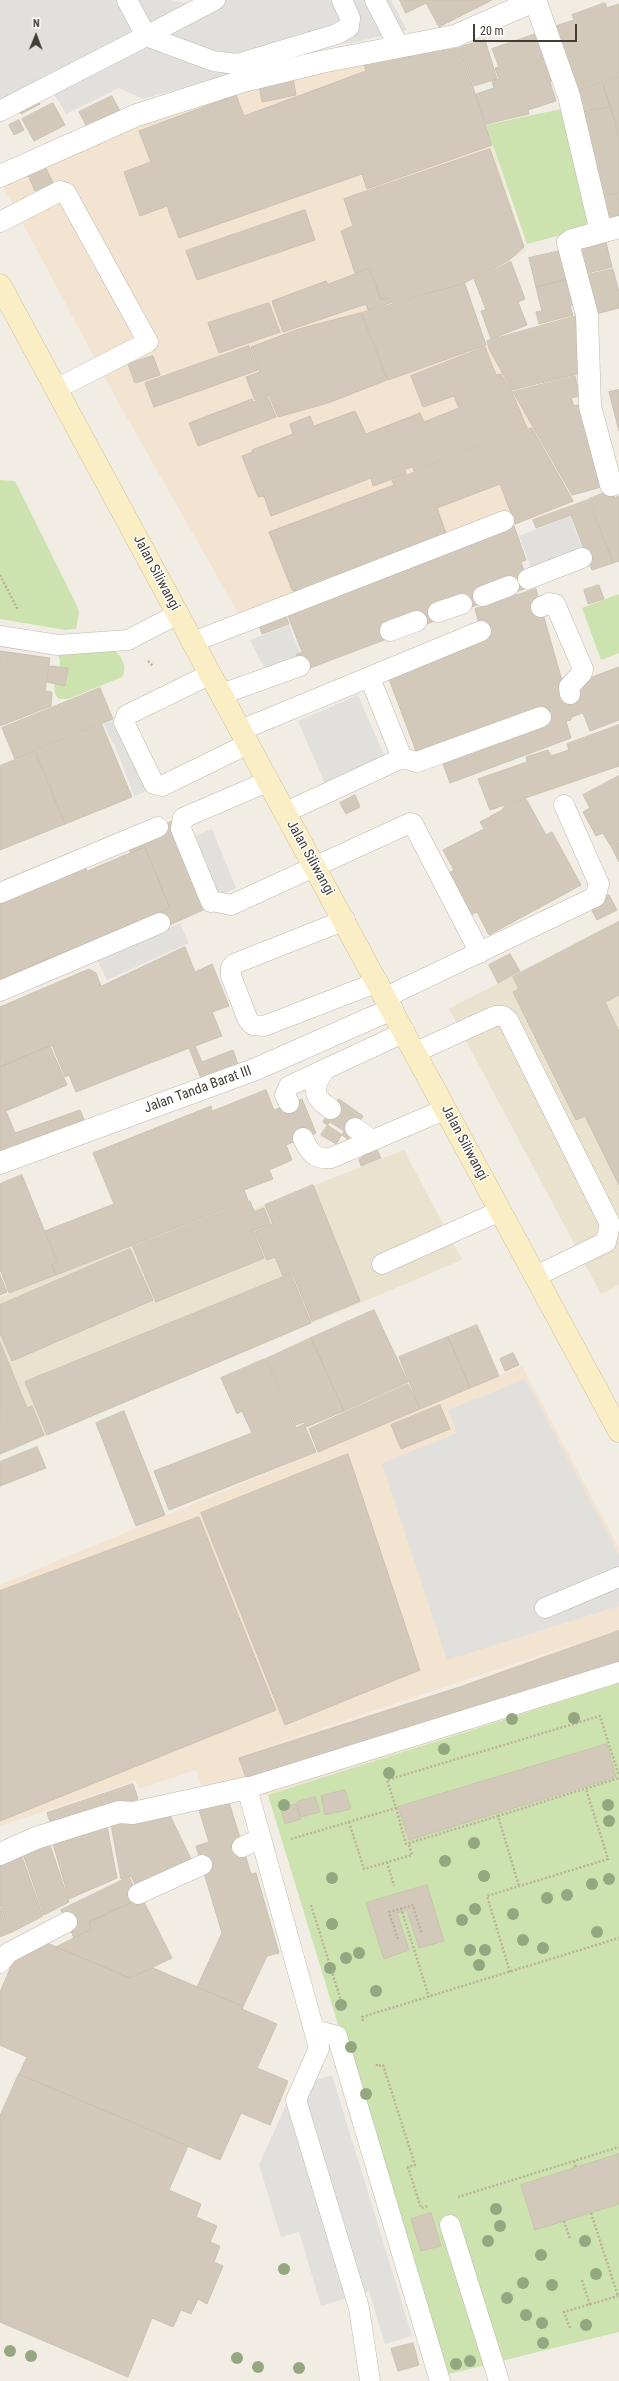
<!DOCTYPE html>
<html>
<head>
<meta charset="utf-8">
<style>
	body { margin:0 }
	#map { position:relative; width:619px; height:2381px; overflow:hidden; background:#f1ede5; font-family:"Roboto Condensed",sans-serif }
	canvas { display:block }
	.north { position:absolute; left:16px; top:16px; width:40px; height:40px; -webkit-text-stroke:3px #fff; paint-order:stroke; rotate:1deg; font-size:11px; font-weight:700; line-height:16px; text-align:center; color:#433e35 }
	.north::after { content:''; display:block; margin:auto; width:14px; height:18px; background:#433e35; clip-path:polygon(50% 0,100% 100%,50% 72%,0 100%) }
	.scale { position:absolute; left:473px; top:24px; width:104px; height:18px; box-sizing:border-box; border:2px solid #433e35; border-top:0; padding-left:5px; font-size:12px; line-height:14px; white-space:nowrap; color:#433e35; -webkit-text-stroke:3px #fff; paint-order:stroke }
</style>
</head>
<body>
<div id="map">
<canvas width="619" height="2381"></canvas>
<div class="north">N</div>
<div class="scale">20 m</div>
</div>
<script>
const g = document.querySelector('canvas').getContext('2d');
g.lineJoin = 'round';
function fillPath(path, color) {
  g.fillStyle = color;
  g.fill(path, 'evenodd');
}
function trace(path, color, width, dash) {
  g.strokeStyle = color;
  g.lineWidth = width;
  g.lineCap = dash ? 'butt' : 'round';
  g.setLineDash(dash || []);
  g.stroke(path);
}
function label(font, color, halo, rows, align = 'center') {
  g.font = font + ' "Roboto Condensed",sans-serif';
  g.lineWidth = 3;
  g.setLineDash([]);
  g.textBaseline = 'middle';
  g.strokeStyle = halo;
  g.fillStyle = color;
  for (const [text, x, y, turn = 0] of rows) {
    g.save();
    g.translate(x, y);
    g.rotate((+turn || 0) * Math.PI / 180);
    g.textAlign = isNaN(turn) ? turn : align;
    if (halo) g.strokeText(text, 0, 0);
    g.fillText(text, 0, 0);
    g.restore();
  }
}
fillPath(new Path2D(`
	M461 48 526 251 465 283 487 347 575 502 246 627 113 393 2 184 141 121 253 85 348 66Z
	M522 1366 619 1548V1683L268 1795 202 1786 196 1770 139 1789 136 1781 0 1826V1585ZM570 1646 460 1686 242 1755 570 1645Z`), '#f2e4d1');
fillPath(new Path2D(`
	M619 920V1285L601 1294 449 1009Z
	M404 1150 462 1260 0 1455V1297L250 1200 254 1209Z`), '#e9e2cf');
fillPath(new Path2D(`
	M561 109 591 227 527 244 486 125Z
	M0 480 15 481 78 608 79 613 76 629 65 630 0 619Z
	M619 594V653L601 660 582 608Z
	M110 647C120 653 129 666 122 677L68 699H59C48 689 60 674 60 662 60 659 58 655 57 652Z
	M619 1683V2332L445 2375 268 1795Z`), '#cce3b0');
fillPath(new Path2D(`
	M0 0H171L186 3 200 0H391L407 30 351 43 337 44 143 99 119 88 66 114 44 77 0 100Z
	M570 516 589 566 538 585 519 536Z
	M289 625 301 656 265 669 250 640Z
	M358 695 386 760 326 786 298 721Z
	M118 719 147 791 134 796 114 743 113 744 104 724Z
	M212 829 236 888 217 896 193 837Z
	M180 923 189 943 107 980 97 960Z
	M525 1379 619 1555V1606L447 1660 382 1463 457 1433 448 1410Z
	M332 2075 412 2336 385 2344 369 2291 321 2306 299 2232 281 2237 259 2165 294 2087Z`), '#e2e0dd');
const building = new Path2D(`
	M400 0H492L439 27 426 3 406 13Z
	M605 3 607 8 619 4V77L572 93 549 28 574 20 572 15Z
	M542 32 558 79 550 82 556 101 528 110 529 114 486 124 476 94 494 88 492 81 499 79 495 68 499 67 492 49Z
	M485 40 497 79 474 86 461 47Z
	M460 48 492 145 367 189 362 174 179 238 167 206 140 216 124 172 151 162 139 131 236 95 244 116 366 71 364 65Z
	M293 78 296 95 262 102 259 85Z
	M619 78V136L603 84Z
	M603 84 610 107 576 113 572 94Z
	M35 94 40 104 21 114 15 104Z
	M112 96 120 111 87 127 79 112Z
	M53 103 65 125 34 141 22 119Z
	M611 107 619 139V193L597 198 576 114Z
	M19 120 24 130 14 135 9 125Z
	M490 149 524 247 508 261 462 284 391 303 389 297 381 299 370 268 355 273 341 231 353 226 344 199Z
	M45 166 53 183 35 191 27 173Z
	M619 194V223L605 226 597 199Z
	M305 210 315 240 197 280 186 251Z
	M604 234 612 267 580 275 572 242Z
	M569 249 576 277 536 287 529 258Z
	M511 262 525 299 518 302 527 325 491 339 481 311 486 310 474 279Z
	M369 269 381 300 388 298 390 303 368 310 366 304 283 332 272 301 326 281 328 284Z
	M613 269 619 293V308L588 316 579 277Z
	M576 277 582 303 570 306 573 315 539 324 536 312 542 311 536 287Z
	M465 284 486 345 388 380 362 313Z
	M269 303 280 332 219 353 208 323Z
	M361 313 387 380 328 403 278 417 269 395 255 400 246 377 260 372 251 347 299 329Z
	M580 315 589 371 512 390 489 349 487 341Z
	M249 346 258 370 154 407 145 383Z
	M485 347 496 375 501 374 511 390 527 428 414 471 413 467 405 469 406 474 373 486 371 478 271 516 264 496 258 497 242 456 253 452 252 450 293 434 290 424 310 416 314 426 355 411 366 434 420 413 424 422 459 408 454 396 423 407 411 376Z
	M153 356 160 375 135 383 128 364Z
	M575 376 580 396 571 398 574 406 584 404 605 486 572 495 513 392Z
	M619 390V431L609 392Z
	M268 397 276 417 198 446 189 423 252 399 253 402Z
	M532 428 573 501 515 524 500 484 437 508 446 533 306 593 292 590 269 532 394 485 392 481Z
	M612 490 615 498 619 496V561L613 563 589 499Z
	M588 500 613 563 592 570 571 515 536 528 533 520Z
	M514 526 526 560 521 562 530 587 485 602 302 671 296 655 302 652 287 613Z
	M599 585 604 599 588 604 584 590Z
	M536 589 566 695 573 684 619 667V720L590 731 583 713 571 717V720L566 721 571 738 450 783 436 744 416 751 389 679 411 671 409 665 483 638 475 609Z
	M285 614 289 624 262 634 259 625Z
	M0 651 50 658 45 691 52 692 51 706 0 726Z
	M50 666 68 668 65 686 47 682Z
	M100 688 113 719 15 759 2 728Z
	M102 725 132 797 65 824 36 752Z
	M619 725V766L490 810 478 779 527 762 526 757 548 750 551 756 569 750 567 744Z
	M35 752 65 824 0 850V766Z
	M619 776V840L610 845 603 833 596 836 583 812 590 808 583 795Z
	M355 795 360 807 346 814 340 803Z
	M526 799 546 835 552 832 581 885 489 935 477 912 469 916 447 874 454 870 443 850 484 829 480 822 502 810 505 806Z
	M176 820 212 906 163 928 157 913 170 908 145 847 131 853 126 841Z
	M619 842V862L611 846Z
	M145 847 170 908 0 979V903L41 886 83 862 87 871Z
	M609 895 617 910 597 920 589 905Z
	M619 922V995L605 1002 619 1032V1185L585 1116 576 1120 513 992 519 989 513 977Z
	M185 947 195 972 212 964 229 1006 212 1012 222 1036 195 1046 202 1062 233 1050 239 1067 202 1081 189 1048 76 1092 69 1075 65 1077 52 1045 0 1067V1007L89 969 96 973 101 986Z
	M510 954 520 971 498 983 489 965Z
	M50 1046 67 1085 6 1111 15 1133 80 1110 87 1127 0 1158V1067Z
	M266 1090 274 1110 302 1099 316 1133 286 1145 292 1160 269 1170 273 1179 244 1190 248 1200 56 1275 52 1265 58 1262 45 1231 114 1204 93 1153 211 1106 212 1111Z
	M339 1099 363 1116 348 1139 323 1122Z
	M330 1122 344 1131 336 1144 321 1135Z
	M376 1148 381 1158 361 1166 359 1159 363 1157 362 1154Z
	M22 1175 57 1262 52 1265 56 1275 9 1293 0 1269V1184Z
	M313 1185 360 1301 312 1321 292 1272 283 1276 275 1257 267 1260 255 1232 273 1224 265 1205Z
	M250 1201 254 1212 264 1208 270 1224 253 1231 264 1258 156 1302 133 1247Z
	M130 1249 153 1300 12 1361 0 1333V1305Z
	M291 1274 311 1323 47 1435 25 1382Z
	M0 1275 7 1292 0 1295Z
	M374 1310 408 1382 344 1411 311 1338Z
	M477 1325 499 1376 470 1388 448 1337Z
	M448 1337 470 1388 420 1409 399 1357Z
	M311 1338 344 1411 306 1427 304 1422 296 1425 266 1359Z
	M0 1342 27 1408 32 1406 44 1435 0 1454Z
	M513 1353 519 1365 505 1371 500 1359Z
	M265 1359 296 1428 304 1424 316 1452 169 1510 154 1471 252 1433 242 1411 237 1414 221 1378Z
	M408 1384 420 1409 318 1452 309 1429Z
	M440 1405 450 1429 401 1449 391 1425Z
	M124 1411 165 1515 136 1526 96 1423Z
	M37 1447 46 1468 0 1486V1462Z
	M348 1454 420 1670 285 1725 201 1513Z
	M199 1517 276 1710 0 1821V1591Z
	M619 1631V1662L247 1781 239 1758 460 1687Z
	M607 1744 616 1777 409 1840 398 1807Z
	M133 1784 138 1799 52 1828 47 1813Z
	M345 1790 351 1809 325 1815 321 1796Z
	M315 1797 320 1812 301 1817 297 1802Z
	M229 1802 251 1874 256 1873 279 1953 267 1956 242 2009V2006L197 1987 222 1933 196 1846 209 1842 199 1810Z
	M296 1804 301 1819 285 1824 281 1808Z
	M167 1809 191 1859 153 1876 154 1881 137 1888 131 1876 121 1879 111 1825Z
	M106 1821 117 1878 69 1899 51 1837Z
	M49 1842 69 1902 44 1915 22 1851Z
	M21 1854 43 1916 10 1933 0 1904V1861Z
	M129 1877 140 1899 89 1922 91 1929 74 1938 61 1910Z
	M427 1885 444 1941 419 1948 407 1910 397 1913 409 1950 384 1959 366 1903Z
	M142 1898 172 1958 130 1978 56 1947 91 1929 89 1922Z
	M0 1908 9 1933 0 1937Z
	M40 1940 130 1978 153 1968 242 2006V2009L277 2024 257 2068 288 2081 270 2125 241 2113 220 2160 19 2074 27 2057 0 2045V1992L17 1953Z
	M19 2074 188 2146 169 2190 201 2204 196 2217 217 2226 210 2242 220 2246 214 2262 223 2266 207 2304 198 2299 191 2314 181 2310 173 2327 152 2318 128 2377 0 2322V2116Z
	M619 2154V2204L535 2230 521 2185Z
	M431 2213 441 2246 421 2251 411 2219Z
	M413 2343 419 2365 398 2371 391 2349Z`);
fillPath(building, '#d2c9bb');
trace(building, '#ccc1af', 1);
const service = new Path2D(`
	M215 0 146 36 213 61 237 64 337 34 349 27 350 18 342 0
	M375 0 399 47
	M0 111 146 36 127 0
	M0 222 60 191 66 193 148 342 56 389
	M528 579 582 558
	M483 596 509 586
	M541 607 549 603 555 604 583 669 582 673 569 687 570 694
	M438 612 462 604
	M390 631 417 621
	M0 636 58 645 128 640 178 614
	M193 642 504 521
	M211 674 127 715 124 722 154 784 162 786 248 744
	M222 694 300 666
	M241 730 481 631
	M402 758 417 762 541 717
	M286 812 402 758 370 678
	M0 893 158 827
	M212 901 231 905 410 823 413 824 480 953
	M211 902 181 829 183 818 269 781
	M345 920 234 964 231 968V976L248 1020 253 1025 264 1026 378 982
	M0 991 160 923
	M386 997 595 897 599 884 564 805
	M416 1052 495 1016H503L508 1020 610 1224 606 1242 536 1276
	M326 1069C312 1087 311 1096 331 1109
	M289 1103 285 1095 289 1086 405 1032
	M355 1128 372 1140
	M303 1138C309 1152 315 1160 331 1158L446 1109
	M382 1264 500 1211
	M545 1608 619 1577
	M242 1847 261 1838
	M138 1894 202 1865
	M0 1963 8 1953 67 1922
	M314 2030 337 2036 440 2381
	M450 2225 499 2381
	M370 2381 359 2308 296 2100 319 2048 247 1788 619 1672`);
const minor = new Path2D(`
	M535 0 569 96 601 232
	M0 176 137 115 243 81 321 62 455 36 536 0
	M619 227 572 240 568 243 587 315 590 406 611 485 619 483
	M0 1163 256 1069 392 1009
	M0 1854 36 1838 119 1812 133 1813 247 1788`);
const secondary = new Path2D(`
	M0 285 619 1431`);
trace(service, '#bfb8ab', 21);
trace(minor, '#bfb8ab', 23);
trace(secondary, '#cec097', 23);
trace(new Path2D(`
	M0 575 18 610
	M148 661 153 666
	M396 1808 406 1844 498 1816 519 1886
	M498 1816 619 1778
	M349 1822 364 1869 412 1855 409 1844
	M291 1839 396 1808 387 1780 600 1716 619 1776
	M387 1862 394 1886
	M311 1905 343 2007
	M401 1908 429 1997
	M398 1939 389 1912 413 1905 421 1932
	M510 1972 487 1896 608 1859 586 1789
	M363 2021 362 2017 619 1938
	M377 2064V2066L383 2065 415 2165 408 2167 421 2208 428 2206
	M574 2161 576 2168
	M458 2197 619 2147
	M591 2213 618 2296
	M564 2221 570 2239
	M582 2280 590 2305
	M570 2328 564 2312 618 2296`), '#bdb19a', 2.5, [2, 2]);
trace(service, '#fff', 20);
trace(minor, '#fff', 22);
trace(secondary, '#fbeec5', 22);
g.fillStyle = '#93a880';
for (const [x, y] of [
	[574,1718],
	[512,1719],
	[444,1749],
	[389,1773],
	[284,1805],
	[608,1805],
	[609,1821],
	[474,1843],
	[445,1861],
	[484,1876],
	[332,1878],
	[609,1879],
	[592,1884],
	[567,1895],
	[547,1898],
	[475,1909],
	[513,1914],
	[462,1920],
	[332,1924],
	[597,1932],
	[523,1940],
	[543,1948],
	[470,1950],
	[485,1950],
	[359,1953],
	[346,1958],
	[479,1965],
	[330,1968],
	[376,1991],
	[341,2005],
	[351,2047],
	[366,2094],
	[496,2209],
	[500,2226],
	[488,2241],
	[585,2241],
	[541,2255],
	[284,2269],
	[596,2274],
	[523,2283],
	[552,2285],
	[507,2298],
	[526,2315],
	[542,2323],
	[586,2325],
	[543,2343],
	[10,2351],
	[31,2356],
	[237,2358],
	[470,2361],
	[456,2364],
	[258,2367],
	[299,2368]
]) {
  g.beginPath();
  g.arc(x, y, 6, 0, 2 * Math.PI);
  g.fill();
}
label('14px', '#433e35', '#fff', [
	["Jalan Siliwangi",156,573,62],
	["Jalan Siliwangi",310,858,61],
	["Jalan Tanda Barat III",198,1090,-20],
	["Jalan Siliwangi",464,1143,62]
]);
</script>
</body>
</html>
